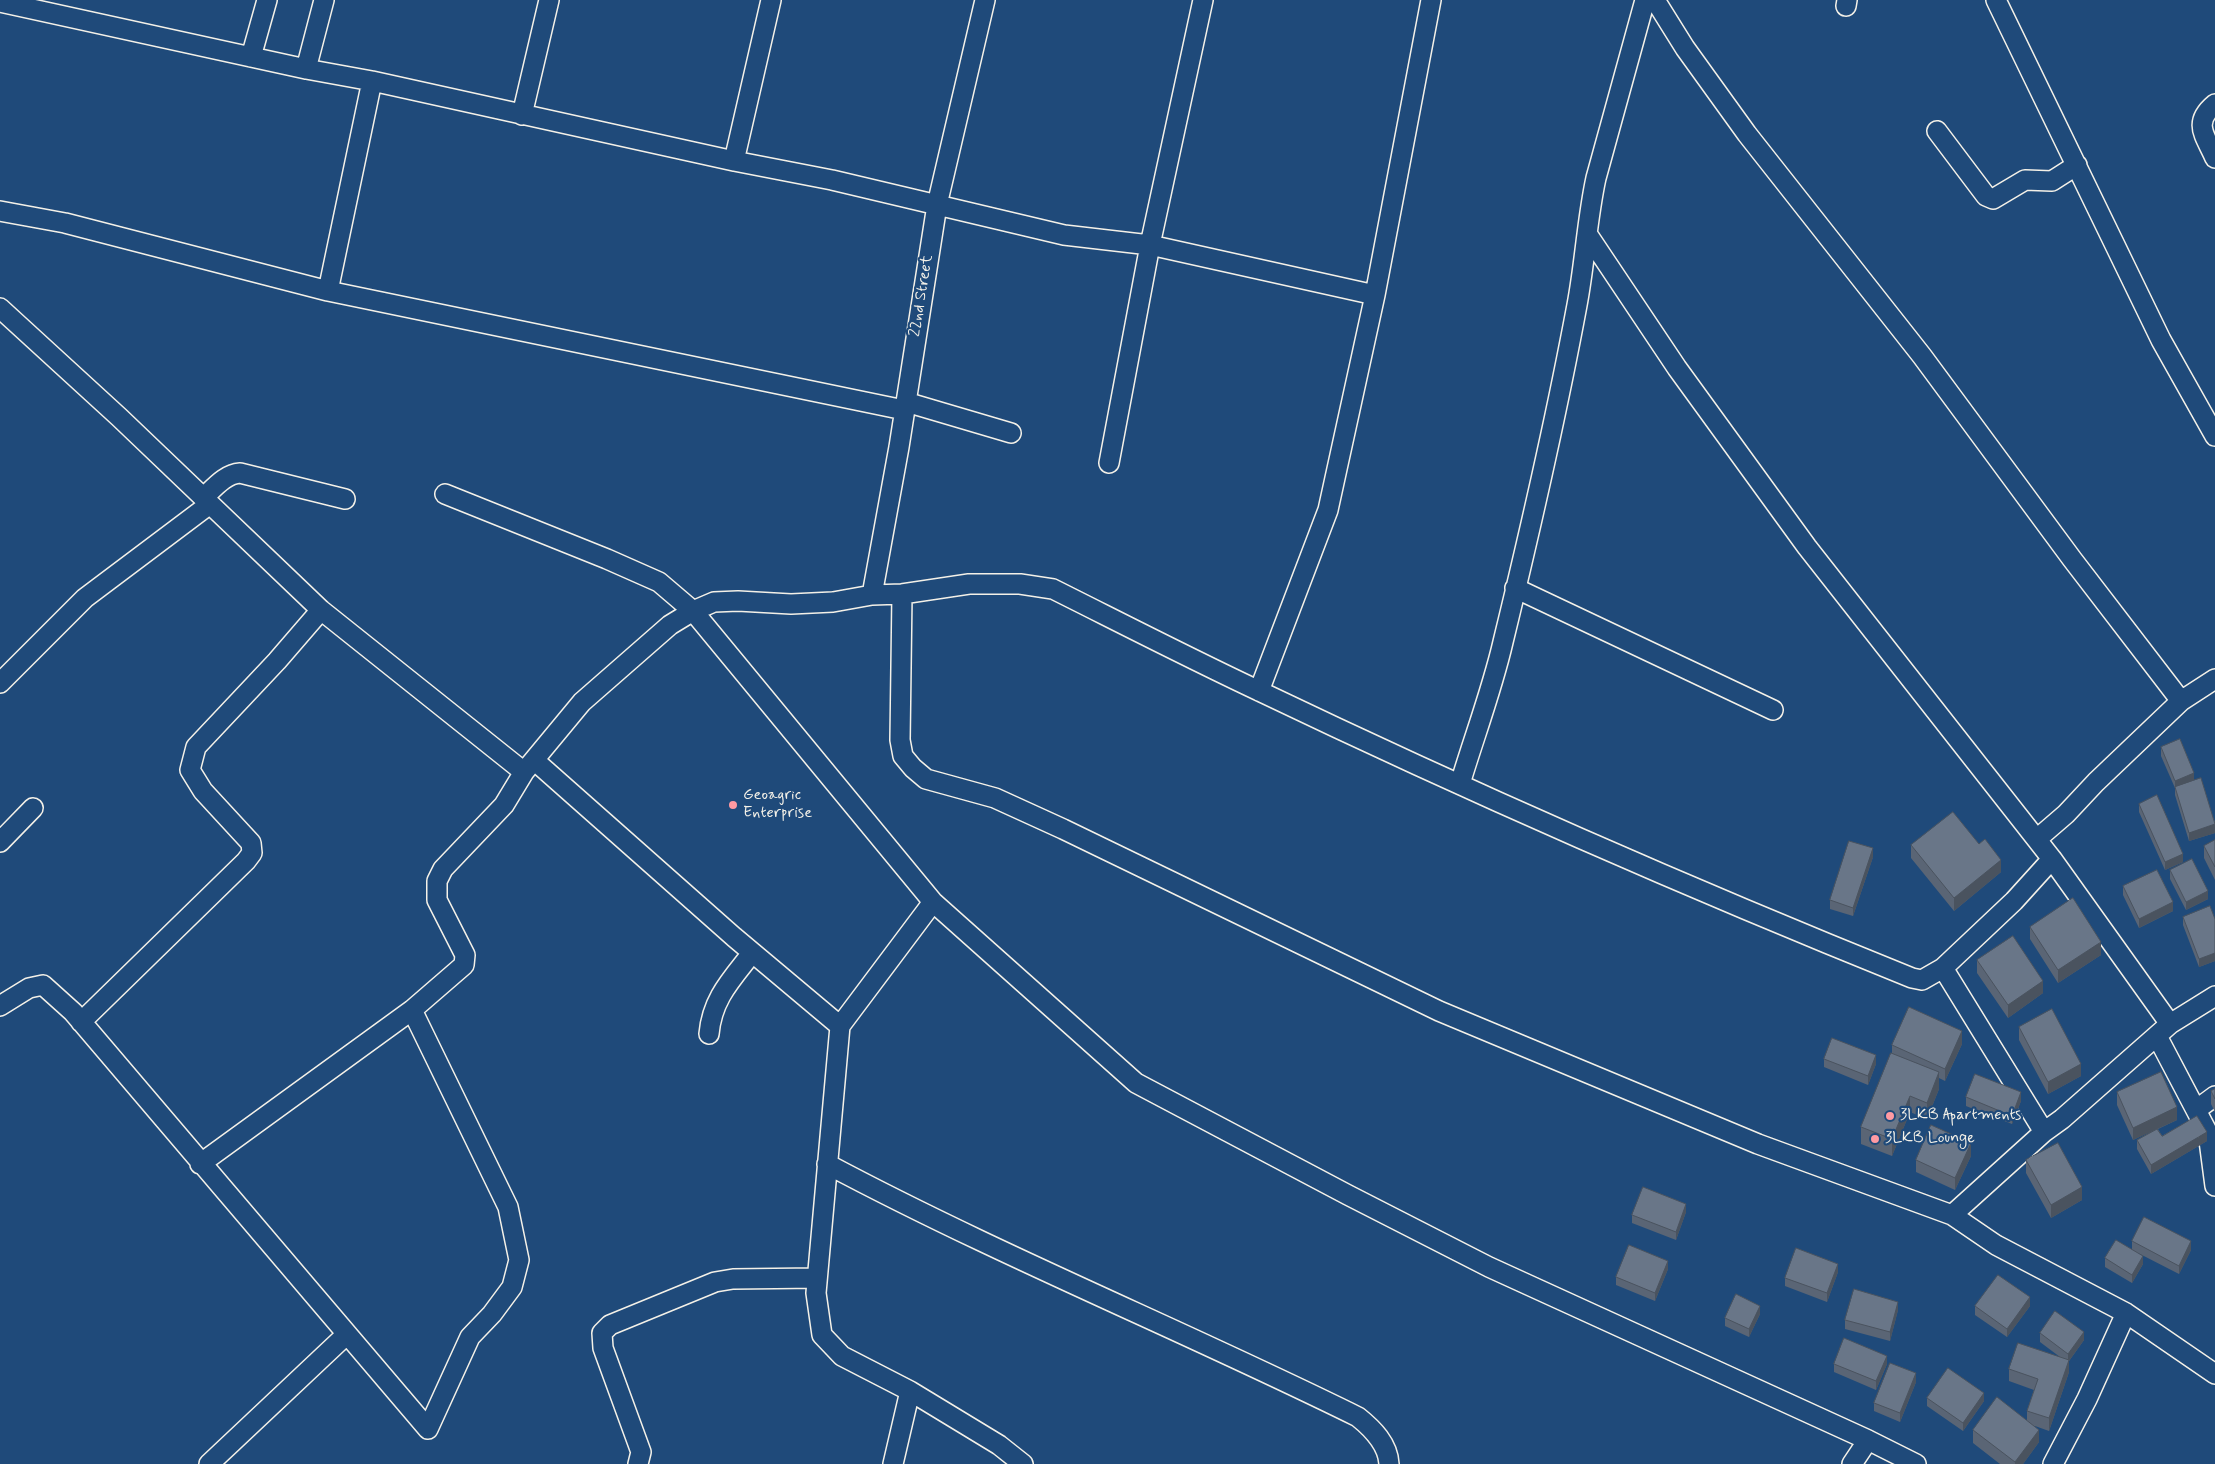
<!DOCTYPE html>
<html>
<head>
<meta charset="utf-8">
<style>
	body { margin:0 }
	canvas { display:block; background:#1f4a7a }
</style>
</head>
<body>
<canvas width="2215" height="1464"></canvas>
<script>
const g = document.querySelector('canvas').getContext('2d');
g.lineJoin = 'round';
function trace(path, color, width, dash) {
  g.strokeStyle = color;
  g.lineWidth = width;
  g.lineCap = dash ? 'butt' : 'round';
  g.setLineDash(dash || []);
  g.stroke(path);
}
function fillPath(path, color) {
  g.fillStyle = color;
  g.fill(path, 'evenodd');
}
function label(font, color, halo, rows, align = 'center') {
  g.font = font + ' Mynerve,sans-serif';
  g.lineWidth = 4.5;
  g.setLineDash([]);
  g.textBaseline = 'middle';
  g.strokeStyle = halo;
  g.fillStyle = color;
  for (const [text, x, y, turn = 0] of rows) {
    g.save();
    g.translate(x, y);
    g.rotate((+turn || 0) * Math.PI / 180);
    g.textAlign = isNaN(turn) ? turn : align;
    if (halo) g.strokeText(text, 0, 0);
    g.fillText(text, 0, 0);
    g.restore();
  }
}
const minor = new Path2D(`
	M1655 0 1685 48 1747 134 1922 356 2072 559 2181 701 2096 782 2066 814 2037 839
	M1996 0 2161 340 2215 436
	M0 2 306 69 372 81 734 161 832 180 1064 235 1150 245 1375 295
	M1846 6 1847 0
	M251 57 267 0
	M306 69 324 0
	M2215 104C2192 123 2205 135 2215 158
	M522 115 549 0
	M1937 131 1986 196 1993 199 2025 180 2052 181 2077 165
	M734 161 771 0
	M0 211 65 223 328 291 904 410
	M1588 235 1677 368 1807 547 2052 859 2170 1024
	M328 291 372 81
	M0 308 119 417 321 610 524 772
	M906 402 1011 433
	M1109 463 1150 245 1203 0
	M445 494 607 559 659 582 693 611 933 902 1136 1083 1348 1195 1489 1267 1868 1440 1916 1464
	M203 498C214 488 225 474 240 473L345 499
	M1515 588 1773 710
	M902 594 900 740 903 756 913 768 926 779 995 798 1063 829 1439 1011 1758 1144 1952 1215 1996 1245 2126 1313 2215 1374
	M872 595 899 447 937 205 985 0
	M0 683 85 598 210 504
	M1259 691 1328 510 1375 295 1431 0
	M2181 701 2215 679
	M534 760 734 937 840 1026
	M1460 784C1474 737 1492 690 1503 642 1530 531 1556 418 1577 305 1585 263 1587 219 1596 178L1645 0
	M0 842 33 808
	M933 902 840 1026 816 1293 822 1335 842 1356 910 1391 999 1445 1023 1464
	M1943 968 2044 1132
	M0 1006 29 988 43 985 73 1012 428 1429 470 1337 492 1314 512 1287 519 1260 508 1207 412 1010
	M81 1022 246 861 252 853 251 843 203 791 190 770 196 747 277 661 321 610
	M709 1034C712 999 731 980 752 953
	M2157 1036 2208 1133 2215 1186
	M2196 1110 2215 1096
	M200 1164 412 1010 464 965 465 955 437 900V881L443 869 504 805 524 772 582 702 670 625 693 611 714 602 738 601 791 604 833 602 872 595 902 594 969 584H1020L1053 589C1121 623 1189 658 1257 690 1472 793 1691 889 1912 978L1922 980 1943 968 2014 901 2052 859
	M827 1164C1000 1256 1182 1330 1358 1417 1373 1429 1388 1444 1389 1464
	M1952 1215 2044 1132 2062 1119 2170 1024 2215 996
	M209 1464 346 1335
	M638 1464 641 1452 603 1348 602 1333 610 1325 715 1282 733 1279 817 1278
	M893 1464 910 1391
	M1852 1464 1868 1440
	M2053 1464 2087 1399 2126 1313`);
trace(minor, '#f4f1e8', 22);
trace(minor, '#1f4a7a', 19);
fillPath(new Path2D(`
	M2161 747 2194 780 2215 822V833L2189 841 2175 795V788L2161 756Z
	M2139 804 2183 862 2165 870 2139 812Z
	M2215 840V880L2204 858V846Z
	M1911 845 2001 872 1954 911 1911 858Z
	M1873 857 1853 916 1830 909V900Z
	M2170 870 2208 899 2186 910 2170 879Z
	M2123 886 2173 911 2139 928 2123 895Z
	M2183 917 2215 919V961L2199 967 2183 925Z
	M2030 927 2101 955 2058 983 2030 939Z
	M1977 960 2043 993 2008 1018 1977 973Z
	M2019 1027 2081 1076 2048 1094 2019 1040Z
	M1962 1044 1945 1081 1939 1078V1089L1927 1119 1910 1112 1892 1156 1861 1144V1127L1892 1053V1045Z
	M1824 1059 1876 1064 1868 1085 1824 1067Z
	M2215 1089V1112L2211 1104V1091Z
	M2117 1092 2177 1120 2158 1129 2162 1136 2207 1141 2151 1174 2137 1149V1140L2152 1131 2133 1140 2117 1105Z
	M1966 1097 2021 1101 2012 1124 1966 1106Z
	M1971 1156 1955 1190 1916 1172V1160Z
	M2026 1160 2082 1200 2051 1218 2026 1173Z
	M1686 1212 1676 1240 1632 1223V1215Z
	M2132 1241 2191 1250 2179 1274 2138 1253 2143 1264 2132 1283 2105 1267V1258L2132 1249Z
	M1668 1269 1655 1301 1616 1285V1277Z
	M1838 1272 1827 1302 1785 1286V1278Z
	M1975 1306H2030L2007 1337 1975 1315Z
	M1898 1310 1890 1341 1845 1329V1320Z
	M1760 1314 1749 1337 1725 1326V1318Z
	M2040 1333 2084 1340 2069 1361V1372L2049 1431 2035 1426 2039 1442 2023 1464H2000L1973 1443V1430L2027 1420V1411L2034 1390 2009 1381V1369L2060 1357 2040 1342Z
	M1834 1364H1887L1876 1390 1834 1372Z
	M1916 1382 1900 1422 1874 1411V1403Z
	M1927 1398 1984 1401 1963 1431 1927 1406Z`), '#5a6575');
fillPath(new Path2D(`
	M2194 773V781L2175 789V781Z
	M2215 824V833L2189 841V833Z
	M1873 848V857L1853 916V908Z
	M2183 854V862L2165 870V862Z
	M2001 860V872L1954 911V898Z
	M2208 891V899L2186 910V902Z
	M2173 902V911L2139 928V919Z
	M2101 942V955L2058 983V970Z
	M2215 953V961L2199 967V959Z
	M2043 981V993L2008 1018V1005Z
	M1962 1031V1044L1945 1081V1069Z
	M1876 1055V1064L1868 1085V1076Z
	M2081 1064V1076L2048 1094V1082Z
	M1939 1072V1089L1927 1119V1103Z
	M2021 1092V1101L2012 1124V1116Z
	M1910 1096V1112L1892 1156V1139Z
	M2177 1107V1120L2133 1140V1128Z
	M2207 1132V1141L2151 1174V1165Z
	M1971 1143V1156L1955 1190V1178Z
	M2082 1187V1200L2051 1218V1205Z
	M1686 1204V1212L1676 1240V1232Z
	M2191 1241V1250L2179 1274V1266Z
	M2143 1256V1264L2132 1283V1275Z
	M1668 1261V1269L1655 1301V1293Z
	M1838 1264V1272L1827 1302V1293Z
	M2030 1297V1306L2007 1337V1329Z
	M1898 1302V1310L1890 1341V1332Z
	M1760 1306V1314L1749 1337V1329Z
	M2084 1332V1340L2069 1361V1372L2049 1431V1418L2068 1362V1354Z
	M1887 1356V1364L1876 1390V1381Z
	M1916 1373V1382L1900 1422V1413Z
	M1984 1393V1401L1963 1431V1423Z
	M2039 1430V1442L2023 1464H2015V1462Z`), '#4a535f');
const building = new Path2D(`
	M2180 739 2194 773 2175 781 2161 747Z
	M2201 778 2215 824 2189 833 2175 787Z
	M2157 795 2183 854 2165 862 2139 804Z
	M1953 812 1979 844 1985 839 2001 860 1954 898 1911 845Z
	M2215 840V867L2204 846Z
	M1849 841 1873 848 1853 908 1830 900Z
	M2192 859 2208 891 2186 902 2170 870Z
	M2157 870 2173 902 2139 919 2123 886Z
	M2073 898 2101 942 2058 970 2030 927Z
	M2210 906 2215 919V953L2199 959 2183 917Z
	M2013 936 2043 981 2008 1005 1977 960Z
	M1909 1007 1962 1031 1945 1069 1892 1045Z
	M2052 1009 2081 1064 2048 1082 2019 1027Z
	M1832 1038 1876 1055 1868 1076 1824 1059Z
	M1891 1053 1939 1072 1927 1103 1910 1096 1892 1139 1861 1127Z
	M2161 1072 2177 1107 2133 1128 2117 1092Z
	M1975 1074 2021 1092 2012 1116 1966 1097Z
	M2215 1089V1099L2211 1091Z
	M2197 1116 2207 1132 2151 1165 2137 1140 2157 1129 2162 1136Z
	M1931 1125 1971 1143 1955 1178 1916 1160Z
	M2058 1143 2082 1187 2051 1205 2026 1160Z
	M1643 1187 1686 1204 1676 1232 1632 1215Z
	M2144 1217 2191 1241 2179 1266 2132 1241Z
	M2116 1240 2143 1256 2132 1275 2105 1258Z
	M1629 1245 1668 1261 1655 1293 1616 1277Z
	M1796 1248 1838 1264 1827 1293 1785 1278Z
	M1998 1275 2030 1297 2007 1329 1975 1306Z
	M1854 1289 1898 1302 1890 1332 1845 1320Z
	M1736 1294 1760 1306 1749 1329 1725 1318Z
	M2055 1311 2084 1332 2068 1354 2040 1333Z
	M1844 1338 1887 1356 1876 1381 1834 1364Z
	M2018 1343 2069 1360 2049 1418 2027 1411 2038 1379 2009 1369Z
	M1890 1363 1916 1373 1900 1413 1874 1403Z
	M1948 1368 1984 1393 1963 1423 1927 1398Z
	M1997 1397 2039 1430 2015 1462 1973 1430Z`);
fillPath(building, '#697688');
trace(building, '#4a535f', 1);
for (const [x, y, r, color] of [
	[733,805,5,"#ff9aa2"],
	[1890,1116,5,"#ff9aa2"],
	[1875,1139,5,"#ff9aa2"]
]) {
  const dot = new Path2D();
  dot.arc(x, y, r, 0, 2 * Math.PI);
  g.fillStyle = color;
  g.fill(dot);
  trace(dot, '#1f4a7a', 2);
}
label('16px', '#f4f1e8', '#1f4a7a', [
	["22nd Street",922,296,-81]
]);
label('16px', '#f4f1e8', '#1f4a7a', [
	["Geoagric",743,796],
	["Enterprise",743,814],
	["3LKB Apartments",1900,1116],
	["3LKB Lounge",1885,1139]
], 'left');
</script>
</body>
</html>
